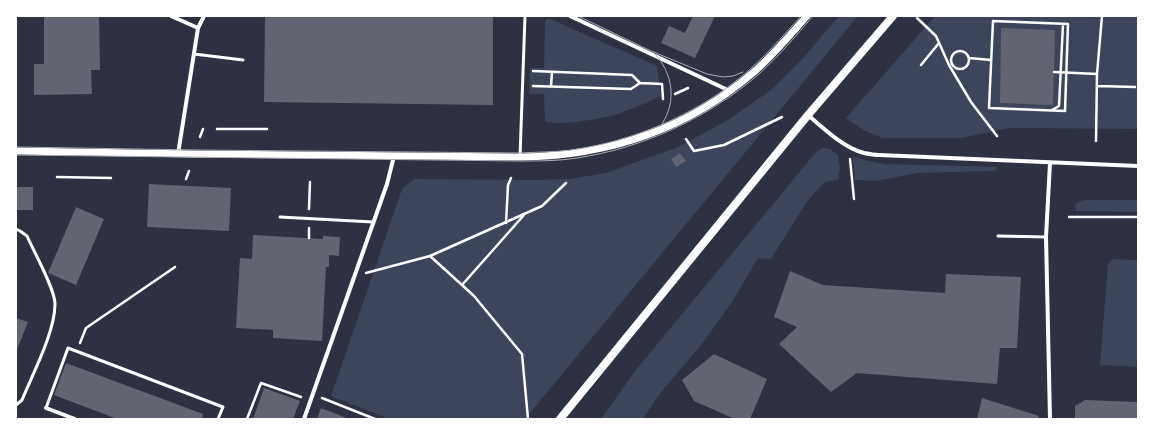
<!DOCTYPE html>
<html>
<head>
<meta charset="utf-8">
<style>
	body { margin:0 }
	#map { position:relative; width:1154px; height:435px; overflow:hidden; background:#2d3142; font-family:Inter,sans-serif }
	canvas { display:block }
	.frame { position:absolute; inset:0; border:17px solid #fff; pointer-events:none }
</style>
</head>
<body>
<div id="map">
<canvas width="1154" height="435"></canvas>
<div class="frame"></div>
</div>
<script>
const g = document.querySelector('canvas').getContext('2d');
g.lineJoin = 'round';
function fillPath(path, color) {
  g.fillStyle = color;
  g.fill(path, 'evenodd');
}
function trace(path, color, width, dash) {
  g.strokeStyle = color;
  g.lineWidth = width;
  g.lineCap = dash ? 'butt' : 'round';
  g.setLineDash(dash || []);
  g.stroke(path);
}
fillPath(new Path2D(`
	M839 16H858L525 419H389L331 396 402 189 414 179 536 180 569 179 606 173 678 147 728 120 771 90 804 57Z
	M935 16H1138V129L1009 128 961 138H882L863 130 846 118Z
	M548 18 657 66 661 96C648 102 634 108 621 113 608 118 556 127 545 121L544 94H529L530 68H544L545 21Z
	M823 148 830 149 838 155 840 168 838 180 825 182 808 200 771 259 758 258 732 302 705 340 658 396 643 419H601L635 371 816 152Z
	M853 156 868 161 885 164 997 167V169L994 171 918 173 875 181 855 180Z
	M1084 200H1138V212L1076 211 1075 204Z
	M1112 259 1138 260V367L1100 365 1108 264Z`), '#3c4559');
fillPath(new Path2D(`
	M265 16H460L493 17V105L264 102Z
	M693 16H715L695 58 661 43 669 26 685 33Z
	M44 17H99L100 70H91L92 94 34 95V64H44Z
	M1001 28 1055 30 1053 105 1000 103Z
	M680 153 686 161 676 167 671 159Z
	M149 184 231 188 229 231 147 227Z
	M16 187H33V210H16Z
	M76 207 104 219 76 285 48 273Z
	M253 235 323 239V236L340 237 339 256 329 255V267H326L322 341 273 338V330L236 328 240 258 252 259Z
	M790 271 823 285 945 293 946 274 1021 277 1017 348H1000L997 384 857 373 831 392 779 344 797 327 774 317Z
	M16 318 28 322 16 352Z
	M714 354 767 379 750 419H735L694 401 682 380Z
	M66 363 203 414 202 419H117L54 395Z
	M264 388 300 401 293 419H253Z
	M982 398 1039 416 1038 419H977Z
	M1085 400 1138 402V419H1075V406Z
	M321 408 349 419H317Z`), '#626471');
trace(new Path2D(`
	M917 18 936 36 949 65 971 102 997 136
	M993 21 1068 24 1065 111 989 108Z
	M951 60a9 9 0 1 1 18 0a9 9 0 1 1-18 0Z
	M969 58 991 60
	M921 65 939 43
	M533 71 632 75 640 83
	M1054 72 1097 74
	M533 86 631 89 640 83 662 84 663 99
	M551 86 552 72
	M1097 86 1135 87
	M675 94 688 88
	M1052 110 1059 106 1063 24
	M217 129H267
	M200 137 203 129
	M686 139 694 151 724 145 782 117
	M1096 141 1097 74 1102 16
	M850 159 854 199
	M57 177 111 178
	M186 179 189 171
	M309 209 310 182
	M1069 217H1138
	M506 223 508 185 511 178
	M309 238V228
	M430 256 462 285 524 215
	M366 273 430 256 542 206 566 183
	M462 285 474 296 522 354 528 419
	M80 343 86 328 175 267
	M322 398 375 419
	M247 419 261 383 301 397`), '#fff', 2.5);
trace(new Path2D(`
	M194 54 243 60
	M520 157 525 16
	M280 217 373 222
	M16 229 20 231 27 236C34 252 55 289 55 304 55 332 33 373 22 400L16 405
	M998 236 1046 237
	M46 408 68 348 223 407 218 419`), '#fff', 3);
trace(new Path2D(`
	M171 16 198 28
	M570 16 730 91
	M808 115C823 128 844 148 864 153 869 154 874 155 879 155L1138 166
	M178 154 198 28 204 16
	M46 408 75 419
	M304 419 387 184 394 156
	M1050 419 1046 237 1050 163`), '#fff', 4);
trace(new Path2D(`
	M16 151 195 154 520 157C608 156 687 130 755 71 774 54 790 35 807 16`), '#fff', 7);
trace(new Path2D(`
	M560 419 808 115 893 16`), '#fff', 8);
trace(new Path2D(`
	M578 16 651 51 707 74 723 77 733 76 743 72
	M654 53C673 73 677 101 662 124
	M16 147 196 150 520 153C538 152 555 152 572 150 633 141 693 116 741 77 763 59 782 37 801 16
	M16 155 519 161C538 161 558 161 577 158 643 148 708 118 759 74 779 56 796 36 813 16`), '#abadb3', 1);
</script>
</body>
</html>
